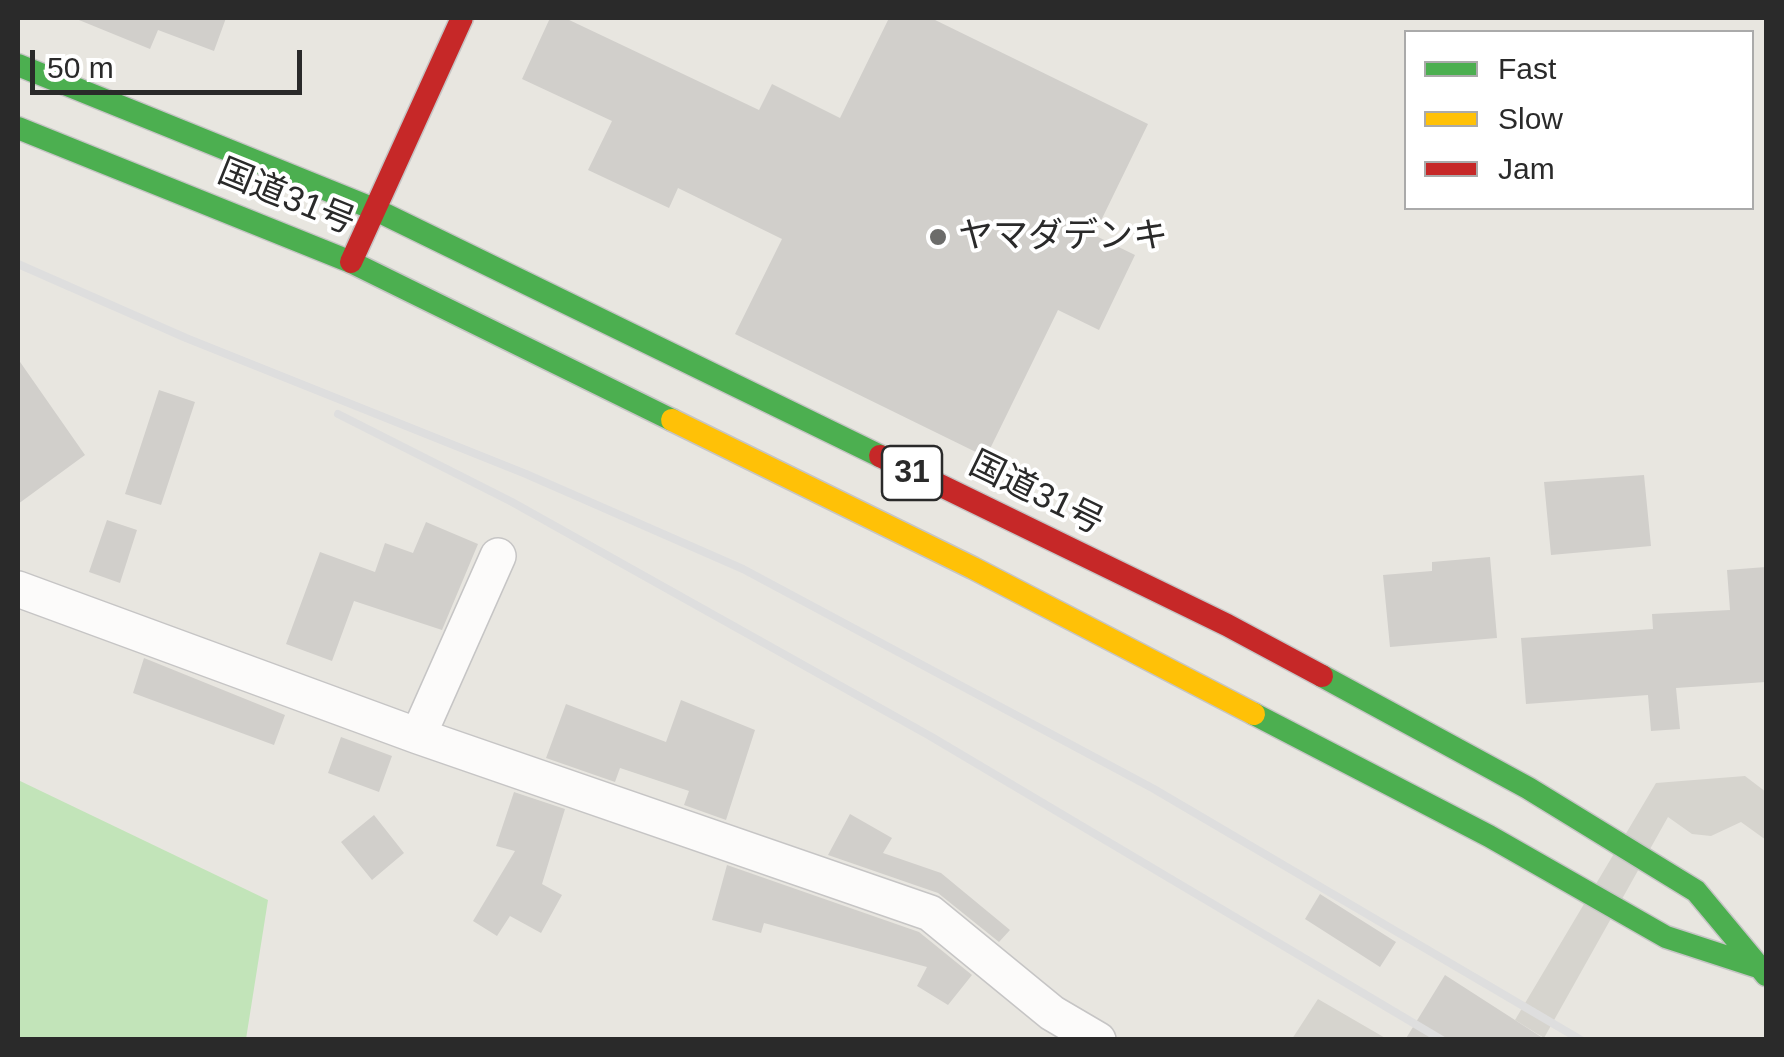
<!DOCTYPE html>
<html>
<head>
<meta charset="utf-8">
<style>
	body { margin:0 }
	#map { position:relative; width:1784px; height:1057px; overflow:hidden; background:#e8e6e0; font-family:Helvetica,sans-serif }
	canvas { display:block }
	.frame { position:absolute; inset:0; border:20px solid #2a2a2a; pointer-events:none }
	.legend { position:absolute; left:1404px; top:30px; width:350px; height:180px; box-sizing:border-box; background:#fff; border:2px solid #aaa; margin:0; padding:12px 18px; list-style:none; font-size:30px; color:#2a2a2a }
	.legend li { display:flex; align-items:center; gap:20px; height:50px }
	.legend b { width:50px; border:2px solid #aaa }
	.scale { position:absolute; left:30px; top:50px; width:272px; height:45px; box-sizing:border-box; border:5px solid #2a2a2a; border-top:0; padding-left:12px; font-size:30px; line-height:35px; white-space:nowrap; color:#2a2a2a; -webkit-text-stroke:8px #fff; paint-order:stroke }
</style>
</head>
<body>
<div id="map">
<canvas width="1784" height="1057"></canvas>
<div class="frame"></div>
<ul class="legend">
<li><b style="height:12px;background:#4caf50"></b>Fast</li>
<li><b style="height:12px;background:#ffc107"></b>Slow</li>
<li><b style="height:12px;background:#c62828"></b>Jam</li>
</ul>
<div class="scale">50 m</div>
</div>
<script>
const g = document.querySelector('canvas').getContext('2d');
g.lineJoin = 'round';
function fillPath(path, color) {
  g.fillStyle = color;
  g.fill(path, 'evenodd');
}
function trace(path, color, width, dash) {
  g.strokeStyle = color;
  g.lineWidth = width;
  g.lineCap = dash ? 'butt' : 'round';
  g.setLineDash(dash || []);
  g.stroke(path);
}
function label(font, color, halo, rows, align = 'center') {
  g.font = font + ' Helvetica,"Noto Sans JP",sans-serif';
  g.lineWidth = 8;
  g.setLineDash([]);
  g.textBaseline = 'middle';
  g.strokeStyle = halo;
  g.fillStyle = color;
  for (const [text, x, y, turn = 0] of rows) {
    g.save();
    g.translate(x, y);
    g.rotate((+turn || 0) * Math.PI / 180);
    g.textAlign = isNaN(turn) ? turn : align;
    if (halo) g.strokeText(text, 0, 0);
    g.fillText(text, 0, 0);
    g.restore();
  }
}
fillPath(new Path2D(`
	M18 780 268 900 246 1039H18Z`), '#c2e4b9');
fillPath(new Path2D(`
	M1745 776 1766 792V840L1741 822 1711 836 1692 834 1668 817 1544 1038 1515 1020 1656 783Z
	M1318 999 1387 1039H1292Z`), '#d6d4ce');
fillPath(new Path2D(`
	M74 18H226L214 51 158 30 150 49Z
	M550 18H565L759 110 772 84 840 118 889 18H931L1148 124 1094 235 1135 255 1099 330 1058 310 986 457 735 334 782 239 678 188 669 208 588 170 612 121 522 79Z
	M18 359 85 455 18 504Z
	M159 390 195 402 161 505 125 494Z
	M1644 475 1651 546 1551 555 1544 482Z
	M107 520 137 530 120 583 89 572Z
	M426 522 478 544 442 630 354 601 332 661 286 644 320 552 375 572 385 543 413 553Z
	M1490 557 1497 638 1390 647 1383 575 1432 571V562Z
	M1766 567V682L1676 688 1680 729 1651 731 1648 695 1526 704 1521 638 1653 629 1652 614 1730 610 1727 570Z
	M144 658 285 715 274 745 133 693Z
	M681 700 755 730 726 820 684 805 689 791 620 768 615 782 546 758 566 704 666 742Z
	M341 737 392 756 379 792 328 773Z
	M514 792 565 809 542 884 562 895 541 933 510 916 497 936 473 921 515 851 496 846Z
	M850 814 892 838 883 853 941 873 1010 930 999 942 938 893 828 855Z
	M374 815 404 853 372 880 341 842Z
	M727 865 919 932 972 975 948 1005 917 986 927 967 764 923 761 933 712 920Z
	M1320 894 1396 942 1380 967 1305 919Z
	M1445 975 1546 1040H1405Z`), '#d1cfcb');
const street = new Path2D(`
	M18 589 418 736 930 913 1052 1013 1098 1040
	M418 736 498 556`);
const fast = new Path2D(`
	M18 65 374 209 880 456
	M18 128 351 262 672 420
	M1322 676 1528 788 1696 891 1766 975
	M1254 714 1489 836 1666 937 1755 966`);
const slow = new Path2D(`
	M672 420 973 568 1254 714`);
const jam = new Path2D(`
	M351 262 462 18
	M880 456 1227 625 1322 676`);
trace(street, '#c6c5c5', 38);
trace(fast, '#c6c5c5', 25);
trace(slow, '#c6c5c5', 25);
trace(jam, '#c6c5c5', 25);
trace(street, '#fcfbfa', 35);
trace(fast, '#4caf50', 22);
trace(slow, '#ffc107', 22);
trace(jam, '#c62828', 22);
trace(new Path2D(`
	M18 264 186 338 526 474 743 569 1154 789 1581 1040
	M338 414 512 502 930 736 1442 1040`), '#dedede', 8);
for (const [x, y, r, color] of [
	[938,237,10,"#6c6c6a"]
]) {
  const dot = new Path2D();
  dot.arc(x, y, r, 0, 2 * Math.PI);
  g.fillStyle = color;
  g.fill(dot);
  trace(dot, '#fff', 4);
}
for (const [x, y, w] of [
	[912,473,60]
]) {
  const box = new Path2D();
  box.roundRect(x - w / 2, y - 27, w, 54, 8);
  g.fillStyle = '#fff';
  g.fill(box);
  trace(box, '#2a2a2a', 2.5);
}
label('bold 32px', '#2a2a2a', null, [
	["31",912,473]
]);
label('35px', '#2a2a2a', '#fff', [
	["国道31号",286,198,22],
	["国道31号",1036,494,26]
]);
label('35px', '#2a2a2a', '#fff', [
	["ヤマダデンキ",958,237]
], 'left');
</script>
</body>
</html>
